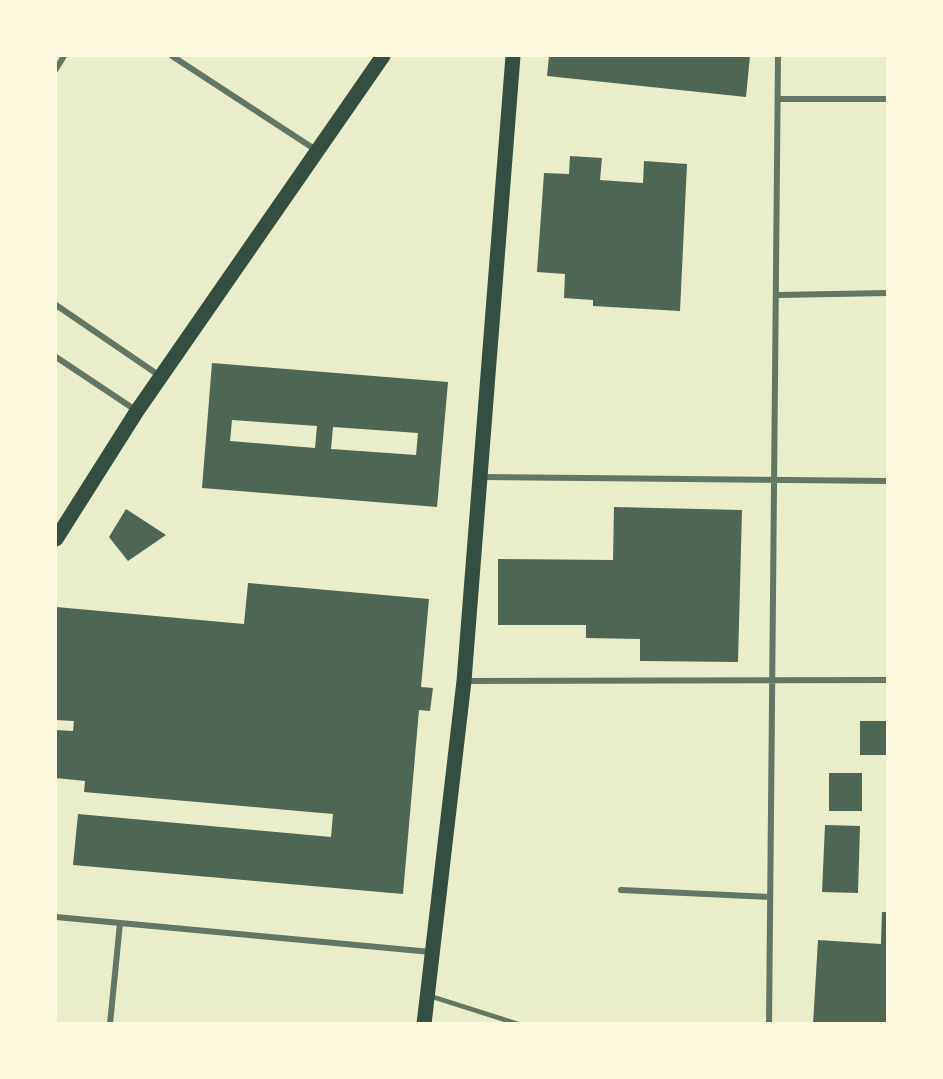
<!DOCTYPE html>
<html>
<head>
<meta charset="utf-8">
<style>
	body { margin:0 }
	#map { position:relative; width:943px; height:1079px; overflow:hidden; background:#e9edc9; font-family:"Roboto Condensed",sans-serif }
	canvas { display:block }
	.frame { position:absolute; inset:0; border:57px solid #fefae0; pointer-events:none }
</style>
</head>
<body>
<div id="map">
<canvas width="943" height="1079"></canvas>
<div class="frame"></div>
</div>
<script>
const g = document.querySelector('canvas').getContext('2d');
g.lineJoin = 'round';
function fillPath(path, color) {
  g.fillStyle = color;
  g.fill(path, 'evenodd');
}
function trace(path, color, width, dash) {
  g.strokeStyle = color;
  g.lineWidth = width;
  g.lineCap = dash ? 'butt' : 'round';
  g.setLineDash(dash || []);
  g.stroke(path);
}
fillPath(new Path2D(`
	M549 56H750L746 97 547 76Z
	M570 156 602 158 600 180 643 183 644 161 687 164 680 311 593 306V300L564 298 565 274 537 272 544 173 569 174Z
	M212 363 448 382 437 507 202 488ZM232 420 317 426 315 448 230 441ZM333 427 418 433 416 455 331 449Z
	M614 507 742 510 738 662 640 661V639L586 638V625H498V559L613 560Z
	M126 509 166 535 128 561 109 537Z
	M248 583 429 599 421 687 433 688 430 711 419 710 403 894 73 865 78 814 331 837 333 814 84 792 85 781 56 778V730L73 731 74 721 56 720V607L244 624Z
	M860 721H888V755H860Z
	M829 773H862V811H829Z
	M825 825 860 826 858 893 822 892Z
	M882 912H888V1024H813L818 940 881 944Z`), '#4f6655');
trace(new Path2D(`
	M430 996 518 1024`), '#617663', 4.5);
trace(new Path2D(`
	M172 56 316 150
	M56 69 64 56
	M778 99H888
	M778 295 888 293
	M56 305 160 376
	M56 357 137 411
	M482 477 888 481
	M464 681 888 680
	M621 890 770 897
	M56 917 431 952
	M110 1024 120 923
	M769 1024C772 701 778 378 778 56`), '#617663', 6);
trace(new Path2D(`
	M56 539 137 411 383 56
	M424 1024 464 681 513 56`), '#344e41', 15);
</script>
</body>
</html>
